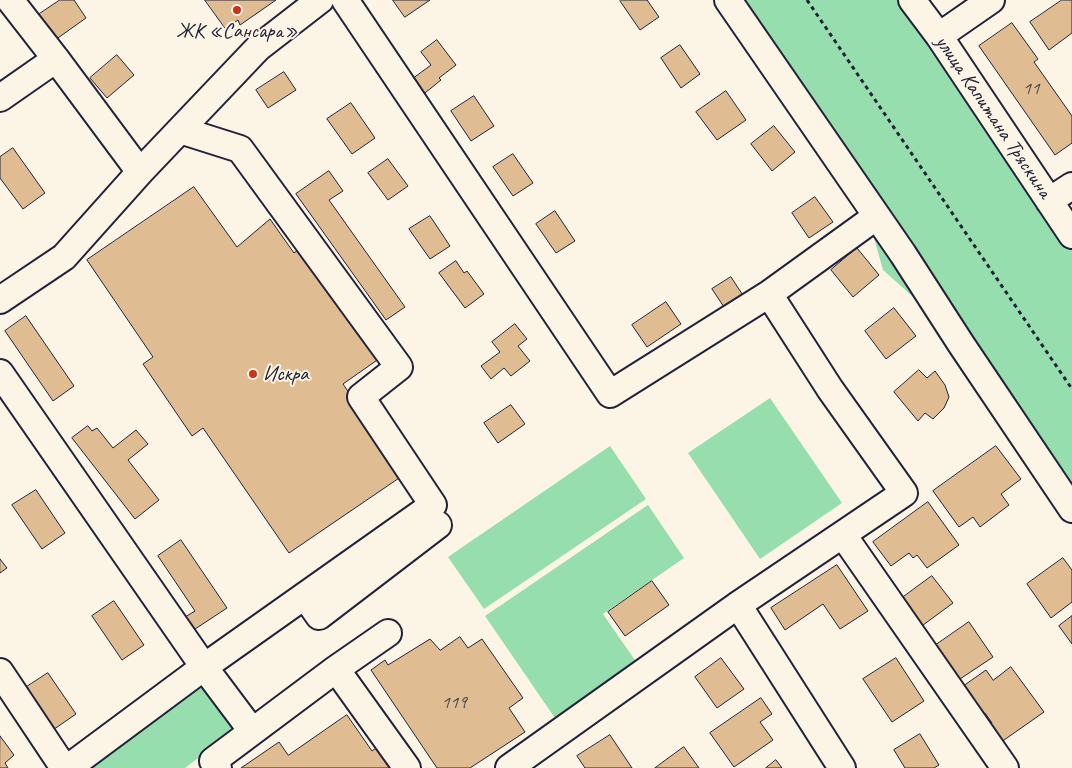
<!DOCTYPE html>
<html>
<head>
<meta charset="utf-8">
<style>
	body { margin:0 }
	canvas { display:block; background:#fcf5e5 }
</style>
</head>
<body>
<canvas width="1072" height="768"></canvas>
<script>
const g = document.querySelector('canvas').getContext('2d');
g.lineJoin = 'round';
function fillPath(path, color) {
  g.fillStyle = color;
  g.fill(path, 'evenodd');
}
function trace(path, color, width, dash) {
  g.strokeStyle = color;
  g.lineWidth = width;
  g.lineCap = dash ? 'butt' : 'round';
  g.setLineDash(dash || []);
  g.stroke(path);
}
function label(font, color, halo, rows, align = 'center') {
  g.font = font + ' Caveat,sans-serif';
  g.lineWidth = 4;
  g.setLineDash([]);
  g.textBaseline = 'middle';
  g.strokeStyle = halo;
  g.fillStyle = color;
  for (const [text, x, y, turn = 0] of rows) {
    g.save();
    g.translate(x, y);
    g.rotate((+turn || 0) * Math.PI / 180);
    g.textAlign = isNaN(turn) ? turn : align;
    if (halo) g.strokeText(text, 0, 0);
    g.fillText(text, 0, 0);
    g.restore();
  }
}
fillPath(new Path2D(`
	M724 0H906L1072 242V500L966 344 883 270 870 224Z
	M770 398 842 503 760 559 688 453Z
	M610 446 646 499 484 609 448 557Z
	M648 505 684 558 603 614 639 666 557 721 485 616Z
	M202 682 236 729 185 768H76Z`), '#96dead');
const building = new Path2D(`
	M60 0H74L86 18 55 40 38 15Z
	M205 0H276L240 25 238 20 226 29Z
	M393 0H430L405 17Z
	M621 0H647L659 17 640 30 620 1Z
	M1062 0H1072V33L1049 50 1030 22Z
	M1012 23 1038 59 1034 62 1072 116V143L1055 155 979 46Z
	M437 40 456 65 439 78 441 80 420 97 408 82 431 65 421 52Z
	M680 45 700 74 681 88 661 58Z
	M117 55 134 75 107 98 90 78Z
	M284 72 296 90 268 108 256 90Z
	M726 91 746 120 717 140 696 112Z
	M474 96 494 126 471 141 451 111Z
	M351 103 375 138 352 154 327 119Z
	M774 126 795 152 772 171 751 144Z
	M13 148 45 193 23 209 0 178V157Z
	M513 154 533 183 513 196 493 167Z
	M388 159 408 186 388 200 368 173Z
	M329 171 343 191 329 200 405 307 386 320 296 194Z
	M194 187 237 247 270 219 294 253 306 244 383 356 343 384 405 474 289 553 203 428 192 436 143 364 153 357 87 260Z
	M815 197 833 222 809 238 792 213Z
	M555 211 575 241 556 253 536 224Z
	M430 216 450 246 430 259 409 229Z
	M857 248 879 275 853 297 831 270Z
	M456 261 464 273 467 271 484 294 465 308 439 273Z
	M731 277 748 303 730 316 712 289Z
	M666 302 681 324 647 347 632 325Z
	M894 308 916 336 886 359 865 331Z
	M26 316 74 386 53 401 5 331Z
	M515 324 527 339 518 346 530 361 511 376 504 368 491 379 481 366 500 352 492 342Z
	M919 370 927 378 935 371 945 385 949 397 944 408 933 419 925 413 918 421 894 392Z
	M511 405 525 424 498 443 484 423Z
	M88 426 92 431 97 428 113 448 136 430 148 444 128 460 159 500 135 519 72 438Z
	M996 446 1021 479 1001 494 1009 505 980 527 973 517 959 527 933 491Z
	M36 490 65 533 42 549 12 505Z
	M928 502 959 545 927 568 917 555 913 558 909 553 891 566 873 542Z
	M181 540 227 608 189 633 180 620 195 611 158 556Z
	M1063 558 1072 570V602L1051 618 1027 584Z
	M0 559 7 568 0 573Z
	M837 565 868 611 840 629 823 604 785 630 771 608Z
	M932 576 953 603 919 628 898 601Z
	M652 581 669 605 625 636 608 612Z
	M114 601 144 645 122 660 92 616Z
	M1072 616V644L1059 626Z
	M969 622 993 657 957 681 933 647Z
	M460 637 468 648 482 639 523 698 509 708 525 732 470 768H437L371 670 385 660 388 665 430 639 440 650Z
	M721 658 744 689 717 708 695 677Z
	M896 658 924 701 892 722 863 679Z
	M1011 667 1044 712 997 745 984 729 992 723 985 713 976 719 956 691 986 670 993 680Z
	M48 673 76 714 50 732 22 690Z
	M761 698 772 714 760 722 773 740 734 767 710 733Z
	M347 715 372 751 384 742 401 768H241L279 742 288 755Z
	M920 734 939 765 934 768H905L894 750Z
	M610 735 632 768H585L577 756Z
	M0 736 14 755 5 763 8 768H0Z
	M684 747 699 768H655Z
	M776 760 782 768H766Z`);
fillPath(building, '#dfbc91');
trace(building, '#22223b', 1);
const minor = new Path2D(`
	M10 0 56 59 140 172
	M345 0 610 394 769 294 877 216
	M728 0 903 254 961 344 1072 509
	M912 0 939 36 1072 235
	M939 36 991 0
	M0 98 56 59
	M1049 201 1072 186
	M0 300 64 257 140 172 258 48 320 0
	M0 373 204 667 252 731
	M843 535 1005 768
	M305 596 319 616 438 525
	M738 605 842 768
	M336 669 388 633
	M0 672 64 768
	M68 768 204 667 433 505 361 397 399 367 240 149 180 130
	M218 768 213 761 336 669 407 768
	M509 768 738 605 904 493 830 389 769 294`);
trace(minor, '#22223b', 30);
trace(new Path2D(`
	M807 0 1072 389`), '#22223b', 3, [4, 4]);
trace(minor, '#fcf5e5', 26);
for (const [x, y, r, color] of [
	[237,10,5,"#c8321e"],
	[253,374,5,"#c8321e"]
]) {
  const dot = new Path2D();
  dot.arc(x, y, r, 0, 2 * Math.PI);
  g.fillStyle = color;
  g.fill(dot);
  trace(dot, '#fcf5e5', 2);
}
label('19px', '#514850', null, [
	["11",1031,89],
	["119",454,703]
]);
label('21px', '#22223b', '#fcf5e5', [
	["ЖК «Сансара»",237,31],
	["Искра",263,374,"left"]
]);
label('21px', '#22223b', '#fcf5e5', [
	["улица Капитана Тряскина",993,117,56]
]);
</script>
</body>
</html>
